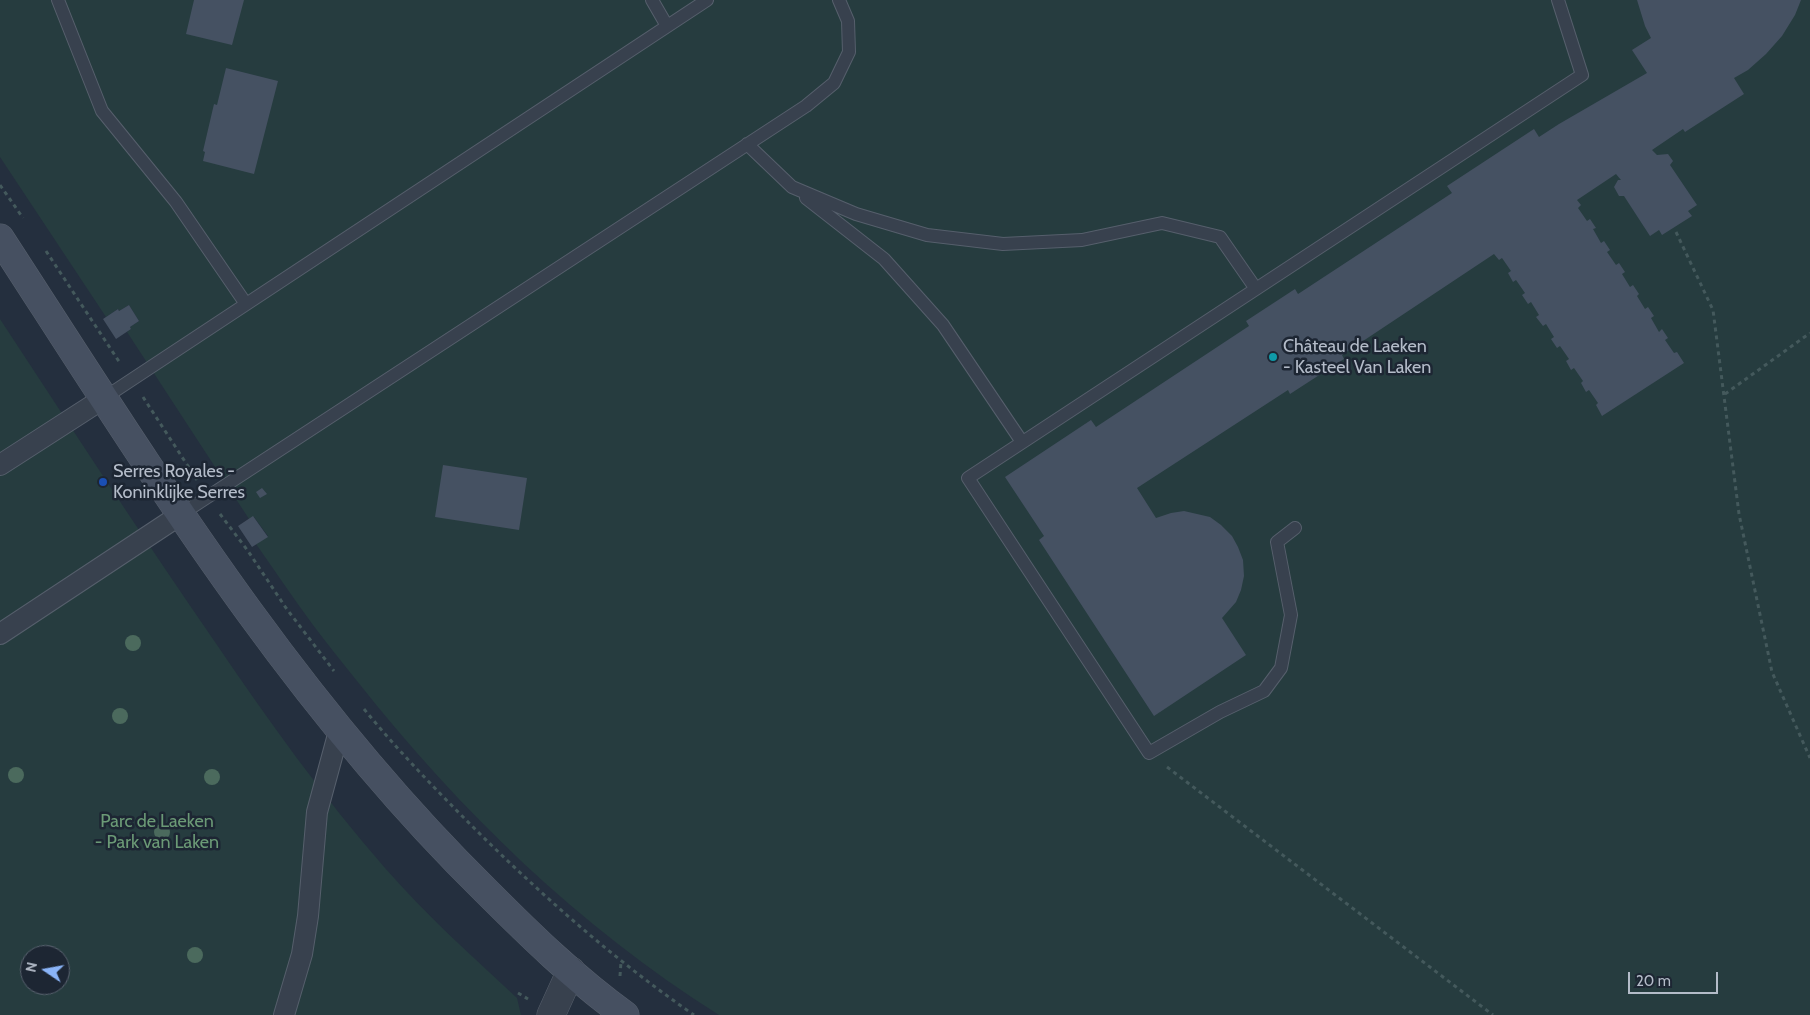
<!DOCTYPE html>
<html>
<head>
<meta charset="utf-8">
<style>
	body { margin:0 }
	#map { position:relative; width:1810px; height:1015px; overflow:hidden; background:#242f3e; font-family:Cabin,sans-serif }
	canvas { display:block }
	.north { position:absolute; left:20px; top:945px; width:50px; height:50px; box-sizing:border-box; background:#1d2633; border:1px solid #59626f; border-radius:50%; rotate:282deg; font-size:14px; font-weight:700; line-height:20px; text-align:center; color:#b4bcc9 }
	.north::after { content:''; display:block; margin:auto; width:18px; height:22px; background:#8ab4f8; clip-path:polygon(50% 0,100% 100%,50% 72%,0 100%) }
	.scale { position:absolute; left:1628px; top:972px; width:90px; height:22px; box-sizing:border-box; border:2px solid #b4bcc9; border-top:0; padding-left:6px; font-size:15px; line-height:18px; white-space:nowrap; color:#b4bcc9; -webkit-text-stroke:4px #1d2633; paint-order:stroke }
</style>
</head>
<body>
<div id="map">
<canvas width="1810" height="1015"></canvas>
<div class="north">N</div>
<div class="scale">20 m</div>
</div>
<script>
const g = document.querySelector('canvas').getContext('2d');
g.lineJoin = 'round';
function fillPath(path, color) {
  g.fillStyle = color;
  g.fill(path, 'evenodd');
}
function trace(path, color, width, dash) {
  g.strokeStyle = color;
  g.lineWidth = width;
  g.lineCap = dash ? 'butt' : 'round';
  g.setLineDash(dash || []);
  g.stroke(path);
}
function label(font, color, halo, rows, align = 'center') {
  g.font = font + ' Cabin,sans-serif';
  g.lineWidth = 5;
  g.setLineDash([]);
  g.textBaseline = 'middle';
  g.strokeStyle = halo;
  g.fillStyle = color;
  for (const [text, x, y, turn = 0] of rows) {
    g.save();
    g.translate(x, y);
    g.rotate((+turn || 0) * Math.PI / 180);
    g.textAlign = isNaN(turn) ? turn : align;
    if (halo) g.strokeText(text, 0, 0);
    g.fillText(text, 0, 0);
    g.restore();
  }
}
fillPath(new Path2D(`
	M0 0H1810V1015H719C578 926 460 811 357 681 342 662 327 644 313 625 293 598 275 571 256 544L268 536 254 517 249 519 127 332 131 329 130 327 139 321 129 305 119 311 118 309 106 317 0 157Z
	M0 319C71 427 141 535 215 642 268 720 323 797 385 868 426 915 472 956 517 998L521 1015H0ZM30 955H60V985H30Z`), '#263c3f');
fillPath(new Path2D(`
	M194 0H244L232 45 186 34Z
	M1637 0H1801L1795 15 1782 36 1766 54 1748 70 1734 78 1744 94 1685 132 1683 129 1652 150 1657 155 1668 154 1673 161 1670 165 1697 205 1688 211 1692 216 1662 235 1659 230 1650 236 1624 196H1619L1614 187 1618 180H1621L1616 174 1577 200 1581 205 1578 208 1587 221 1590 219 1596 228 1593 229 1601 243 1604 241 1610 250 1607 252 1616 265 1619 263 1625 272 1622 274 1630 287 1633 285 1639 294 1637 296 1645 309 1648 307 1654 316 1651 318 1659 332 1662 329 1668 338 1665 340 1674 353 1677 352 1684 363 1602 416 1596 405 1598 403 1589 390 1586 392 1581 383 1583 381 1574 368 1571 370 1566 361 1569 359 1560 346 1557 348 1551 339 1554 337 1546 324 1543 326 1536 317 1539 315 1531 302 1528 304 1522 295 1525 293 1516 280 1513 282 1508 273 1511 271 1502 258 1499 260 1494 254 1342 355 1344 359 1290 394 1288 390 1137 488 1156 518 1171 513 1184 511 1210 517 1221 525 1232 536 1238 547 1243 560 1244 576 1241 590 1236 602 1222 618 1246 655 1154 716 1039 540 1044 536 1005 477 1091 420 1096 427 1249 326 1246 321 1295 289 1298 294 1452 193 1447 186 1534 129 1539 137 1559 124 1647 73 1632 50 1651 38 1645 26Z
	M226 68 278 81 254 174 203 161 205 152 203 151 214 104 217 105Z
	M129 305 139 321 130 327 131 329 116 339 103 319 118 309 119 311Z
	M443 465 527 478 519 530 435 517Z
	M262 488 267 494 260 498 256 492Z
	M253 516 268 537 252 547 238 526Z`), '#455162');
const service = new Path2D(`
	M58 0 102 111 176 202 246 304
	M652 0 667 26
	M747 144 792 187 856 214 927 235 1003 244 1082 240 1162 223 1220 237 1256 289
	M806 198 884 259 943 325 1022 442
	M104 398 707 0
	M180 515 806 106 834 83 849 52 848 21 839 0
	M1295 528 1277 542 1291 615 1281 668 1264 691 1220 712 1149 753 968 478 1582 75 1558 0`);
const pedestrian = new Path2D(`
	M0 465 104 398
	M0 634 180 515
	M284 1015 302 954 308 916 317 812 339 731`);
const tertiary = new Path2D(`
	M551 1015 571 971`);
const secondary = new Path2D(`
	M0 238C148 466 290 699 486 891 530 935 575 979 625 1015`);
trace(service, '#565f6c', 14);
trace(pedestrian, '#565f6c', 22);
trace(tertiary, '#565f6c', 29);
trace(secondary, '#565f6c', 29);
trace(new Path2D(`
	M0 185 23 218
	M1676 232 1713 310 1739 514 1772 672 1810 758
	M46 251 120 363
	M1725 394 1810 333
	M143 397 197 480
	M220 514 248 551 286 608 334 671
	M364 709C400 753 440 794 480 834 547 900 616 961 694 1015
	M1167 767 1493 1015
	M620 976 621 962
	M518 993 528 999`), '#44595c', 3, [4, 4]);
trace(service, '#38414e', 12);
trace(pedestrian, '#38414e', 20);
trace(tertiary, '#38414e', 28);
trace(secondary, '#465061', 28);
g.fillStyle = '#4b6a5d';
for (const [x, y] of [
	[133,643],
	[120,716],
	[16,775],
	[212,777],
	[162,832],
	[195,955]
]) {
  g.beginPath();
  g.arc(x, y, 8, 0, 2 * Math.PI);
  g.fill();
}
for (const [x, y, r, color] of [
	[1273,357,5,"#0f9aa8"],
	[103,482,5,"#1a4fb4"]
]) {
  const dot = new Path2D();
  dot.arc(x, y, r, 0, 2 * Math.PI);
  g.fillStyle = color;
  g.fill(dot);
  trace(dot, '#1d2633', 2);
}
label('18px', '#b4bcc9', '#1d2633', [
	["Château de Laeken",1283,347],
	["- Kasteel Van Laken",1283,368],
	["Serres Royales -",113,472],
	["Koninklijke Serres",113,493]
], 'left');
label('18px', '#6b9a76', '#1d2633', [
	["Parc de Laeken",157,822],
	["- Park van Laken",157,843]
]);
</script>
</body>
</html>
